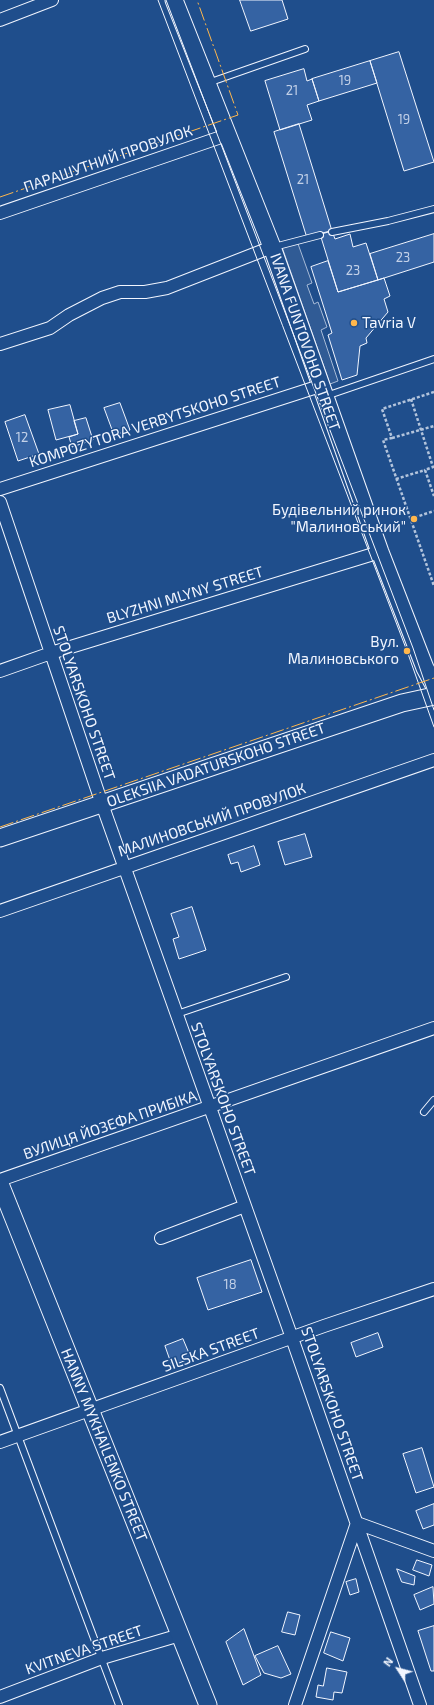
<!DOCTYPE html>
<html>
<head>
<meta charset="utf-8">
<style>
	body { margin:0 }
	#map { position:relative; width:434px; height:1705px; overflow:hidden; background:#1f4e8c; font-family:"Exo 2",sans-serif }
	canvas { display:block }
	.north { position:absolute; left:378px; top:1649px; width:40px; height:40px; -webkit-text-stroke:3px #1f4e8c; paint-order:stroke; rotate:306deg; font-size:11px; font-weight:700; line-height:16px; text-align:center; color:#f2f6ff }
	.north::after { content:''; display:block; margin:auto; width:14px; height:18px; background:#f2f6ff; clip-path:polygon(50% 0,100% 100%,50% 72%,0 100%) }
</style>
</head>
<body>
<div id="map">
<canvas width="434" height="1705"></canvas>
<div class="north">N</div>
</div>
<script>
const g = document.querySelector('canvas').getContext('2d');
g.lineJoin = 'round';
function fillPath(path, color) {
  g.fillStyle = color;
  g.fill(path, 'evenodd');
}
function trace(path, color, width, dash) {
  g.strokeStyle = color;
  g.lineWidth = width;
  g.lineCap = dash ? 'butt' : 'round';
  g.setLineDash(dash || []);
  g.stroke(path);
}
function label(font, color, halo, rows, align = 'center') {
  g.font = font + ' "Exo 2",sans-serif';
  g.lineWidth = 3;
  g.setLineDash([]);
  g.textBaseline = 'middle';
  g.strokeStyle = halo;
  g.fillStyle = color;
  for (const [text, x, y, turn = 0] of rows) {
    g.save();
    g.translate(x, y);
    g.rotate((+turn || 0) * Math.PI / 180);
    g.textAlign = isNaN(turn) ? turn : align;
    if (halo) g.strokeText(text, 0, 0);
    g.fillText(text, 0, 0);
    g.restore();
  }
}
const built = new Path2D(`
	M297 241 312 283 307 285 314 304 318 302 327 327 321 330 338 381 330 384 282 247Z`);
fillPath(built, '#305b95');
trace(built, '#a8bbd7', 1);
const building = new Path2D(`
	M240 0H282L288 19 251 31Z
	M399 52 434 162 404 171 370 61Z
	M370 61 377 83 319 101 312 79Z
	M304 69 307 81 312 79 319 101 307 105 312 120 280 130 265 81Z
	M299 124 332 231 307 238 274 132Z
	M332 231 335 239 350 234 353 247 366 243 378 280 338 292 320 234Z
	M434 234V262L378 280 370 254Z
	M328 261 338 292 384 278 390 296 384 299 388 312 366 338 367 343 360 346 357 375 342 380 328 335 332 333 311 267Z
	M120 403 130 430 114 435 104 408Z
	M70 405 78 434 56 440 48 410Z
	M25 415 39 454 18 461 5 422Z
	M86 418 93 440 72 447 69 437 78 434 74 421Z
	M305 834 312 857 285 865 278 842Z
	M254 846 260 865 241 872 238 862 231 864 228 855Z
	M192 907 206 950 179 959 173 939 179 937 171 914Z
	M251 1260 262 1292 208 1310 197 1278Z
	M378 1333 383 1347 356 1357 351 1343Z
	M183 1339 191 1358 172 1366 165 1346Z
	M422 1448 434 1487 416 1493 403 1454Z
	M434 1504V1525L423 1529 416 1511Z
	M417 1560 432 1565 429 1576 413 1570Z
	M397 1569 415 1576 414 1585 402 1582Z
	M356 1579 359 1592 350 1595 346 1582Z
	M433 1587 434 1604 420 1610 414 1595Z
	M288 1612 300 1615 295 1635 282 1632Z
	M434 1626V1671H431L418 1631Z
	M244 1629 261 1675 243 1685 226 1642Z
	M331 1632 350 1638 343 1661 324 1653Z
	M278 1646 291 1674 281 1678 264 1673 255 1656Z
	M327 1668 347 1672 342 1693 334 1692 333 1700 316 1697 318 1685 323 1686Z`);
fillPath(building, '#3563a3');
trace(building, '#f2f6ff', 1);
const lane = new Path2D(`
	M208 83 305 49
	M332 232 388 221 434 209
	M274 247 320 235
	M326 396 434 359
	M177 1014 286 977
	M424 1112 434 1100
	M0 1388 119 1705`);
const street = new Path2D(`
	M0 20 52 0
	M0 213 227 135
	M0 344 50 328 69 315 102 298 120 292H145L167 288 272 247
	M0 489 320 386
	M0 502 102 804 292 1338 420 1705
	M0 671 51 653 380 552
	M0 911 434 760
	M0 1180 434 1028
	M161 1238 245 1206
	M0 1442 324 1326 434 1289
	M0 1697 102 1658 180 1635
	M295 1705 357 1523 434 1551`);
const secondary = new Path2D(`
	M174 0 272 247 380 552 425 668 434 685
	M0 838 402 703 434 696
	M0 1184 208 1705`);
trace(lane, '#f2f6ff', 8);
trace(street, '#f2f6ff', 14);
trace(secondary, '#f2f6ff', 19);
trace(new Path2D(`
	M434 392 382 409 392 438 383 440 434 586
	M411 399 433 467 425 470 434 496
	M392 438 434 426
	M396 479 425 470
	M410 519 434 511`), '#b3c4dc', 2.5, [3, 2]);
trace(lane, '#1f4e8c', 6);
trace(street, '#1f4e8c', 12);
trace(secondary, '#1f4e8c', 17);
trace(new Path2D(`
	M158 0 407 651 434 727
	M166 0 413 648 434 710`), '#f2f6ff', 1);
trace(new Path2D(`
	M0 197 238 115 197 0
	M0 827 434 678`), '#ffb74d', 1, [14, 3, 2, 3]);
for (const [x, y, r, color] of [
	[354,323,4,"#ffb74d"],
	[414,519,4,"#ffb74d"],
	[407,651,4,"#ffb74d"]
]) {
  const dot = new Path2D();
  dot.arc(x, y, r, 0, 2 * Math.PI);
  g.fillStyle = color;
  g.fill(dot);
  trace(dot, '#1f4e8c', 1.5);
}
label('13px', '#c3d1e8', null, [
	["19",345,81],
	["21",292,91],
	["19",404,120],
	["21",303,180],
	["23",403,258],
	["23",353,271],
	["12",22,438],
	["18",230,1285]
]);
label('15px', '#f2f6ff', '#1f4e8c', [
	["ПАРАШУТНИЙ ПРОВУЛОК",108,159,-19],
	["IVANA FUNTOVOHO STREET",305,342,71],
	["KOMPOZYTORA VERBYTSKOHO STREET",155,422,-18],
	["BLYZHNI MLYNY STREET",185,595,-17],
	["STOLYARSKOHO STREET",84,703,71],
	["OLEKSIIA VADATURSKOHO STREET",216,765,-19],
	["МАЛИНОВСЬКИЙ ПРОВУЛОК",212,820,-19],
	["STOLYARSKOHO STREET",223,1099,70],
	["ВУЛИЦЯ ЙОЗЕФА ПРИБІКА",110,1125,-19],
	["SILSKA STREET",211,1350,-20],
	["STOLYARSKOHO STREET",332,1404,71],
	["HANNY MYKHAILENKO STREET",104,1445,68],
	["KVITNEVA STREET",84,1650,-19]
]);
label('15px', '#f2f6ff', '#1f4e8c', [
	["Tavria V",362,323,"left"],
	["Будівельний ринок",406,510],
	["\"Малиновський\"",406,527],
	["Вул.",399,642],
	["Малиновського",399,659]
], 'right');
</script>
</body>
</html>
